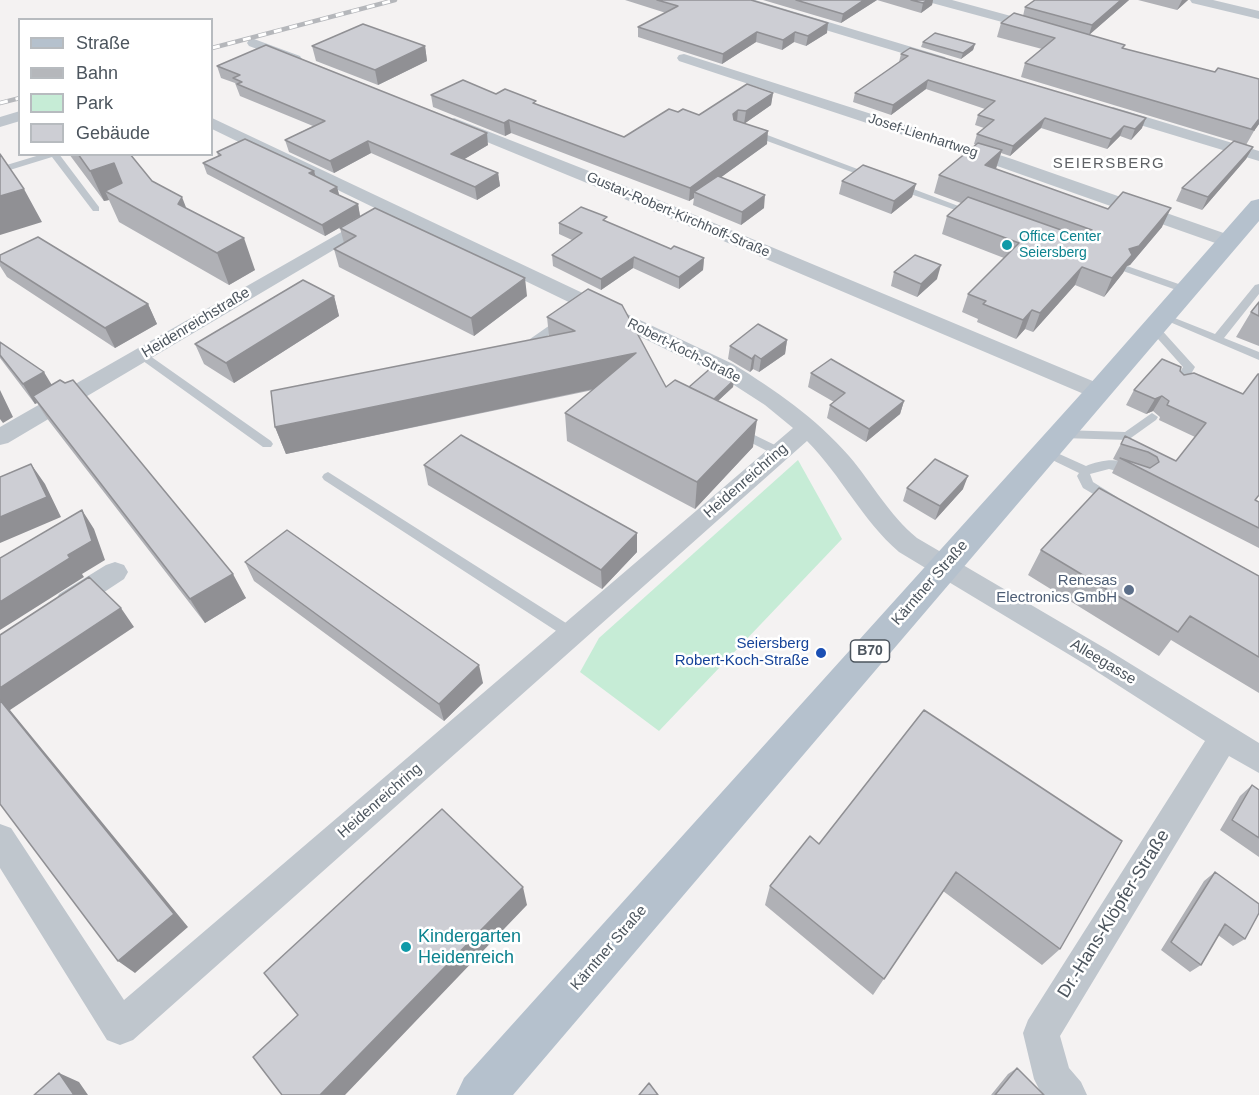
<!DOCTYPE html>
<html>
<head>
<meta charset="utf-8">
<style>
	body { margin:0 }
	#map { position:relative; width:1259px; height:1095px; overflow:hidden; background:#f4f2f2; font-family:Helvetica,sans-serif }
	canvas { display:block }
	.legend { position:absolute; left:18px; top:18px; width:195px; height:138px; box-sizing:border-box; background:#fff; border:2px solid #b7bbbf; margin:0; padding:8px 10px; list-style:none; font-size:18px; color:#4c555e }
	.legend li { display:flex; align-items:center; gap:12px; height:30px }
	.legend b { width:30px; border:2px solid #b7bbbf }
</style>
</head>
<body>
<div id="map">
<canvas width="1259" height="1095"></canvas>
<ul class="legend">
<li><b style="height:8px;background:#b5c1cd"></b>Straße</li>
<li><b style="height:8px;background:#b5b7bb"></b>Bahn</li>
<li><b style="height:16px;background:#c6ecd6"></b>Park</li>
<li><b style="height:16px;background:#cdced4"></b>Gebäude</li>
</ul>
</div>
<script>
const g = document.querySelector('canvas').getContext('2d');
g.lineJoin = 'round';
function fillPath(path, color) {
  g.fillStyle = color;
  g.fill(path, 'evenodd');
}
function trace(path, color, width, dash) {
  g.strokeStyle = color;
  g.lineWidth = width;
  g.lineCap = dash ? 'butt' : 'round';
  g.setLineDash(dash || []);
  g.stroke(path);
}
function label(font, color, halo, rows, align = 'center') {
  g.font = font + ' Helvetica,sans-serif';
  g.lineWidth = 5;
  g.setLineDash([]);
  g.textBaseline = 'middle';
  g.strokeStyle = halo;
  g.fillStyle = color;
  for (const [text, x, y, turn = 0] of rows) {
    g.save();
    g.translate(x, y);
    g.rotate((+turn || 0) * Math.PI / 180);
    g.textAlign = isNaN(turn) ? turn : align;
    if (halo) g.strokeText(text, 0, 0);
    g.fillText(text, 0, 0);
    g.restore();
  }
}
fillPath(new Path2D(`
	M798 460 842 539 659 731 580 672 599 638Z`), '#c6ecd6');
fillPath(new Path2D(`
	M748 130H754L876 176 868 178 748 134Z
	M43 154H59L99 207V211H93L52 157 0 173V167Z
	M894 184H900L977 213 969 215 894 188Z
	M1127 266 1190 288 1191 290 1186 293 1182 292 1123 271 1122 269Z
	M1259 284V294L1224 338 1259 352V360L1158 317 1159 315H1167L1215 334 1255 285Z
	M563 316 567 317V321L538 343H530V339Z
	M1154 325 1158 326 1195 367 1183 388H1175L1173 385 1183 367 1150 330V326Z
	M143 351 271 441 273 444 271 447H263L139 358 137 355Z
	M1152 413 1158 417 1156 420 1128 440 1062 438 1056 434 1062 430 1125 432Z
	M738 427 783 449 785 452 783 455H775L734 434 732 431Z
	M1046 448 1086 466C1102 459 1126 456 1138 471L1132 475 1109 469 1090 474 1093 482 1117 497 1118 500 1117 503 1112 505 1083 488 1077 476 1079 473 1042 455 1040 452 1042 449Z
	M328 472 577 630 579 634 577 638 572 640 567 638 324 480 322 477 324 474Z`), '#bfc6cd');
fillPath(new Path2D(`
	M734 0H755L945 57 947 60 940 64 935 63 736 3Z
	M930 0H952L1044 25 1046 28 1039 32 932 3Z
	M1190 0H1213L1259 11V19L1192 3Z
	M254 39 300 56 302 59 295 63 249 46 247 43 249 40Z
	M684 54 1012 159 1235 237 1237 241 1235 245H1221L1000 167 679 61 677 58 679 55Z
	M1113 107 1259 151V161L1107 115 1105 112Z
	M20 111V121L0 127V117Z
	M212 118 733 364C775 390 816 418 849 456 872 483 889 515 917 538L1108 650 1259 743V773L1229 756 1060 1036 1069 1068 1081 1082 1087 1095H1042L1034 1079 1023 1033 1028 1020 1205 741 1088 666 899 552C862 520 841 475 807 441L133 1040 120 1045 107 1040 0 868V824L11 828 124 1000 793 428 765 405 717 374 212 129Z
	M454 118 594 173 1107 387 1110 392 1107 397 1099 399 1091 397 582 181 448 126 446 123Z
	M373 214 379 215 382 219 379 223 8 443 0 445V427Z
	M115 562 124 565 128 572 124 579 77 610 68 613 59 610 55 602 59 594 106 565Z`), '#bfc6cd');
fillPath(new Path2D(`
	M1259 199V221L513 1095H456L464 1078 1089 385 1251 201Z`), '#b5c1cd');
const rail = new Path2D(`
	M212 48 395 0
	M0 103 20 98`);
trace(rail, '#b5b7bb', 4.5);
trace(rail, '#fff', 3, [8]);
fillPath(new Path2D(`
	M625 0H751L827 33 806 46 794 42 782 50 756 42 722 64 638 37V27L666 13Z
	M763 0H933L932 5 921 13 877 0 841 23Z
	M1035 0H1129L1089 35 1125 45 1123 48 1259 124 1254 131 1246 145 1021 77 1025 63 1042 49 997 37 1001 23 1023 16 1025 7Z
	M1138 0H1188L1177 10Z
	M923 42 975 44 973 50 961 59 921 47Z
	M312 46H425L427 61 378 85 316 61Z
	M901 54 1142 128 1131 140 1120 136 1107 149 1041 128 1010 156 1001 153 996 169 1108 209 1162 227 1130 265 1127 266 1123 273 1104 297 1075 285 1033 332 1025 329 1016 339 977 322 978 319 962 312 968 294 1004 258 942 234 947 216 961 203 934 193 939 175 976 145 974 144 977 134 984 128 975 125 978 115 985 109 926 89 891 115 853 102 855 93 899 62Z
	M217 66 488 145 464 159 498 173 500 186 477 200 371 153 334 173 289 152 285 140 313 126 240 96 235 83 221 78Z
	M773 93 771 105 745 123 767 144 721 177 764 208 741 225 693 205 694 198 689 201 511 133 505 136 433 107 431 95 496 94 536 104 624 137 678 112 699 115Z
	M1253 147 1246 159 1202 210 1176 201 1182 188Z
	M217 152 314 171 316 177 337 187 339 195 358 204 360 216 325 236 207 174 203 163 218 156Z
	M69 154H130L152 181 186 208 255 270 229 285 119 222 109 200 104 201Z
	M842 181 916 184 912 197 891 214 839 194Z
	M607 222 671 249 704 258 703 270 679 289 633 268 601 290 553 266 552 255 572 240 559 234V223Z
	M340 228 527 296 474 336 339 267 334 249 344 243Z
	M0 255 148 304 157 324 115 348 7 277 0 266Z
	M894 272 937 279 917 297 891 286Z
	M588 289 666 387H689L734 380 733 387 718 401 753 447 695 509 567 441 565 413 593 390 286 454 275 427 549 336 547 317Z
	M334 296 339 316 234 383 204 364 195 344Z
	M1259 302V346L1236 337 1251 312Z
	M787 340 785 354 759 372 753 369 750 372 728 359 730 346Z
	M0 342 52 385 246 598 205 623 49 421 37 403 35 404 0 358Z
	M1180 371 1255 500 1259 502V548L1112 473 1118 461 1113 459 1125 436 1176 461 1195 437 1159 420 1160 417 1153 411 1146 414 1126 405 1134 390Z
	M811 373 904 401 900 414 866 442 827 418 830 405 834 402 808 387Z
	M424 465 637 552 602 589 428 485Z
	M907 488 963 489 935 520 903 501Z
	M1041 550 1259 576V693L1171 640 1159 656 1028 575Z
	M245 562 483 683 444 721 254 581Z
	M924 710 1060 949 1042 965 943 891 873 995 765 905 770 886 819 844Z
	M1252 785 1259 790V857L1220 830 1240 796Z
	M1215 872 1245 939 1233 946 1218 935 1201 965 1190 972 1161 950 1204 881Z
	M1017 1068 1044 1095H991L1008 1074Z`), '#b0b1b6');
fillPath(new Path2D(`
	M864 0H877L841 23 843 14Z
	M928 0H933L932 5 921 13 923 3Z
	M1121 0H1129L1089 35 1092 25Z
	M1182 0H1188L1177 10Z
	M828 23 827 33 806 46 808 36Z
	M757 32 756 42 722 64 723 54Z
	M795 32 794 42 782 50 783 40Z
	M975 44 973 50 961 59 963 53Z
	M425 46 427 61 378 85 375 70Z
	M928 80 926 89 891 115 893 105Z
	M773 93 771 105 744 124 746 111Z
	M738 110 737 122 732 126 733 114Z
	M1045 118 1041 128 1010 156 1013 146Z
	M1146 118 1142 128 1131 140 1135 129Z
	M1259 119V124L1254 131V130L1251 129Z
	M509 120 511 133 505 136 504 123Z
	M1124 126 1120 136 1107 149 1111 139Z
	M768 131 767 144 698 194 694 192V198L689 201 690 188Z
	M487 133 488 145 453 166 451 154Z
	M368 141 371 153 334 173 330 161Z
	M1253 147 1246 159 1202 210 1208 197Z
	M1002 150 996 168 980 183 985 165Z
	M114 163 128 194 105 191 109 200 104 201 90 171Z
	M314 171 317 182 309 173Z
	M498 173 500 186 477 200 475 187Z
	M916 184 912 197 891 214 894 201Z
	M337 187 340 198 330 191Z
	M24 189 42 222 0 235V196Z
	M765 195 764 208 741 225 742 212Z
	M182 197 194 228 178 204Z
	M358 204 360 216 325 236 322 225Z
	M1171 208 1162 227 1130 265 1127 266 1123 273 1104 297 1112 278 1129 249Z
	M244 238 255 270 229 285 217 253Z
	M634 257 633 268 601 290V279Z
	M704 258 703 270 679 289V277Z
	M941 265 937 279 917 297 921 284Z
	M1082 267 1075 285 1033 332 1040 313Z
	M525 278 527 296 474 336 471 318Z
	M334 296 339 316 234 383 226 363Z
	M148 304 157 324 115 348 105 328Z
	M1032 310 1025 329 1016 339 1023 320Z
	M787 340 785 354 759 372 761 359Z
	M636 353V380L286 454 275 427Z
	M755 355 753 369 750 372 752 359Z
	M44 372 56 392 33 396 37 403 35 404 23 384Z
	M734 380 733 387 708 410 709 404Z
	M0 390 13 417 3 423 0 419Z
	M1162 396 1153 411 1146 414 1155 399Z
	M904 401 900 414 866 442 869 429Z
	M757 420 753 447 695 509 697 482Z
	M31 464 45 484 61 517 0 543V517Z
	M968 476 963 489 935 520 940 506Z
	M82 510 94 529 105 560 82 574 84 577 0 630V602L68 555Z
	M637 533V552L602 589 601 570Z
	M233 574 246 598 205 623 190 599Z
	M121 608 134 627 10 710 188 927 135 973 118 961 0 700V688Z
	M479 665 483 683 444 721 439 704Z
	M523 887 527 905 345 1095H320Z
	M59 1073 79 1082 88 1095H74Z`), '#909094');
const building = new Path2D(`
	M657 0H751L828 23 808 36 795 32 783 40 757 32 723 54 638 27 678 6Z
	M796 0H864L843 14Z
	M911 0H928L923 3Z
	M1035 0H1121L1092 25 1025 7Z
	M1014 13 1125 45 1122 48 1215 72 1218 68 1259 79V119L1252 128 1254 130 1025 63 1055 38 1001 23Z
	M363 24 425 46 375 70 312 46Z
	M935 33 975 44 963 53 923 42Z
	M266 45 487 133 451 154 498 173 475 187 368 141 330 161 285 140 325 121 237 84 242 82 233 78 240 75 217 66Z
	M910 48 1146 118 1135 129 1124 126 1111 139 1045 118 1013 146 977 134 994 120 978 115 995 101 928 80 893 105 855 93 908 56 901 54Z
	M463 80 496 94 505 89 536 101 533 103 624 137 669 109 678 112 683 109 699 115 747 84 773 93 746 111 738 110 733 114 734 120 768 131 690 188 509 120 504 123 431 95Z
	M245 139 314 171 309 173 337 187 330 191 358 204 322 225 203 163 221 155 217 152Z
	M1234 141 1253 147 1208 197 1182 188Z
	M978 143 1002 150 985 165 1108 209 1123 192 1171 208 1139 246 1129 249 1132 255 1112 278 1082 267 1040 313 1032 310 1023 320 983 304 986 301 968 294 1019 243 947 216 968 197 1081 237 1087 238 1092 235V230L939 175Z
	M0 154 24 189 0 196Z
	M78 154H130L152 181 182 197 178 204 244 238 217 253 105 191 122 183 114 163 90 171Z
	M863 165 916 184 894 201 842 181Z
	M718 176 765 195 742 212 694 192Z
	M581 207 607 217 603 220 671 249 674 246 704 258 679 277 634 257 601 279 552 255 582 233 559 223Z
	M375 208 525 278 471 318 334 249 356 236 340 228Z
	M38 237 148 304 105 328 0 261V255Z
	M915 255 941 265 921 284 894 272Z
	M303 280 334 296 226 363 195 344Z
	M588 289 622 305 666 387 675 380 757 420 697 482 565 413 636 353 275 427 271 391 575 331 547 317Z
	M1259 302V316L1251 312Z
	M758 324 787 340 761 359 755 355 752 359 730 346Z
	M0 342 44 372 23 384 0 355Z
	M831 359 904 401 869 429 830 405 845 393 811 373Z
	M1162 359 1181 367 1180 371 1184 375 1194 373 1243 394 1258 374H1259V495L1255 500 1259 502V528L1120 458 1150 468 1159 462 1157 457 1148 452 1121 444 1125 436 1176 461 1206 423 1167 405 1169 401 1162 396 1155 399 1134 390Z
	M712 367 734 380 714 399 689 387Z
	M60 380 65 383 73 380 233 574 190 599 33 396Z
	M461 435 637 533 601 570 424 465Z
	M935 459 968 476 940 506 907 488Z
	M31 464 47 497 0 517V477Z
	M1099 488 1259 576V657L1190 616 1178 632 1041 550Z
	M82 510 92 541 68 555 70 558 0 602V558Z
	M287 530 479 665 439 704 245 562Z
	M89 577 121 608 0 688V635Z
	M0 700 174 914 118 961 0 804Z
	M924 710 1122 841 1060 949 956 872 884 979 770 886 810 836 819 844Z
	M1252 785 1259 790V838L1232 820Z
	M442 809 523 887 320 1095H282L253 1057 298 1015 264 973Z
	M1215 872 1259 904V913L1245 939 1225 924 1201 965 1171 942Z
	M1017 1068 1044 1095H995Z
	M59 1073 74 1095H34Z
	M649 1083 658 1095H639Z`);
fillPath(building, '#cdced4');
trace(building, '#909094', 1.5);
for (const [x, y, r, color] of [
	[1007,245,6,"#0f9aa8"],
	[1129,590,6,"#5c6f8a"],
	[821,653,6,"#1a4fb4"],
	[406,947,6,"#0f9aa8"]
]) {
  const dot = new Path2D();
  dot.arc(x, y, r, 0, 2 * Math.PI);
  g.fillStyle = color;
  g.fill(dot);
  trace(dot, '#fff', 2);
}
label('14px', '#4c555e', '#fff', [
	["Josef-Lienhartweg",923,136,18],
	["Gustav-Robert-Kirchhoff-Straße",678,215,23],
	["Robert-Koch-Straße",684,351,27]
]);
label('14px', '#0d838f', '#fff', [
	["Office Center",1019,237],
	["Seiersberg",1019,253]
], 'left');
for (const [x, y, w] of [
	[870,651,39]
]) {
  const box = new Path2D();
  box.roundRect(x - w / 2, y - 11, w, 22, 4.5);
  g.fillStyle = '#fff';
  g.fill(box);
  trace(box, '#4c555e', 1.5);
}
label('bold 14px', '#4c555e', null, [
	["B70",870,651]
]);
g.letterSpacing = '1.5px';
label('15px', '#5f6266', '#fff', [
	["SEIERSBERG",1109,164]
]);
g.letterSpacing = '0px';
label('15px', '#4c555e', '#fff', [
	["Heidenreichstraße",196,323,-31],
	["Heidenreichring",746,481,-41],
	["Kärntner Straße",930,583,-49],
	["Alleegasse",1103,662,31],
	["Heidenreichring",380,801,-41],
	["Kärntner Straße",609,948,-49]
]);
label('15px', '#4e5e75', '#fff', [
	["Renesas",1117,581],
	["Electronics GmbH",1117,598]
], 'right');
label('15px', '#164399', '#fff', [
	["Seiersberg",809,644],
	["Robert-Koch-Straße",809,661]
], 'right');
label('18px', '#4c555e', '#fff', [
	["Dr.-Hans-Klöpfer-Straße",1114,914,-58]
]);
label('18px', '#0d838f', '#fff', [
	["Kindergarten",418,937],
	["Heidenreich",418,958]
], 'left');
</script>
</body>
</html>
